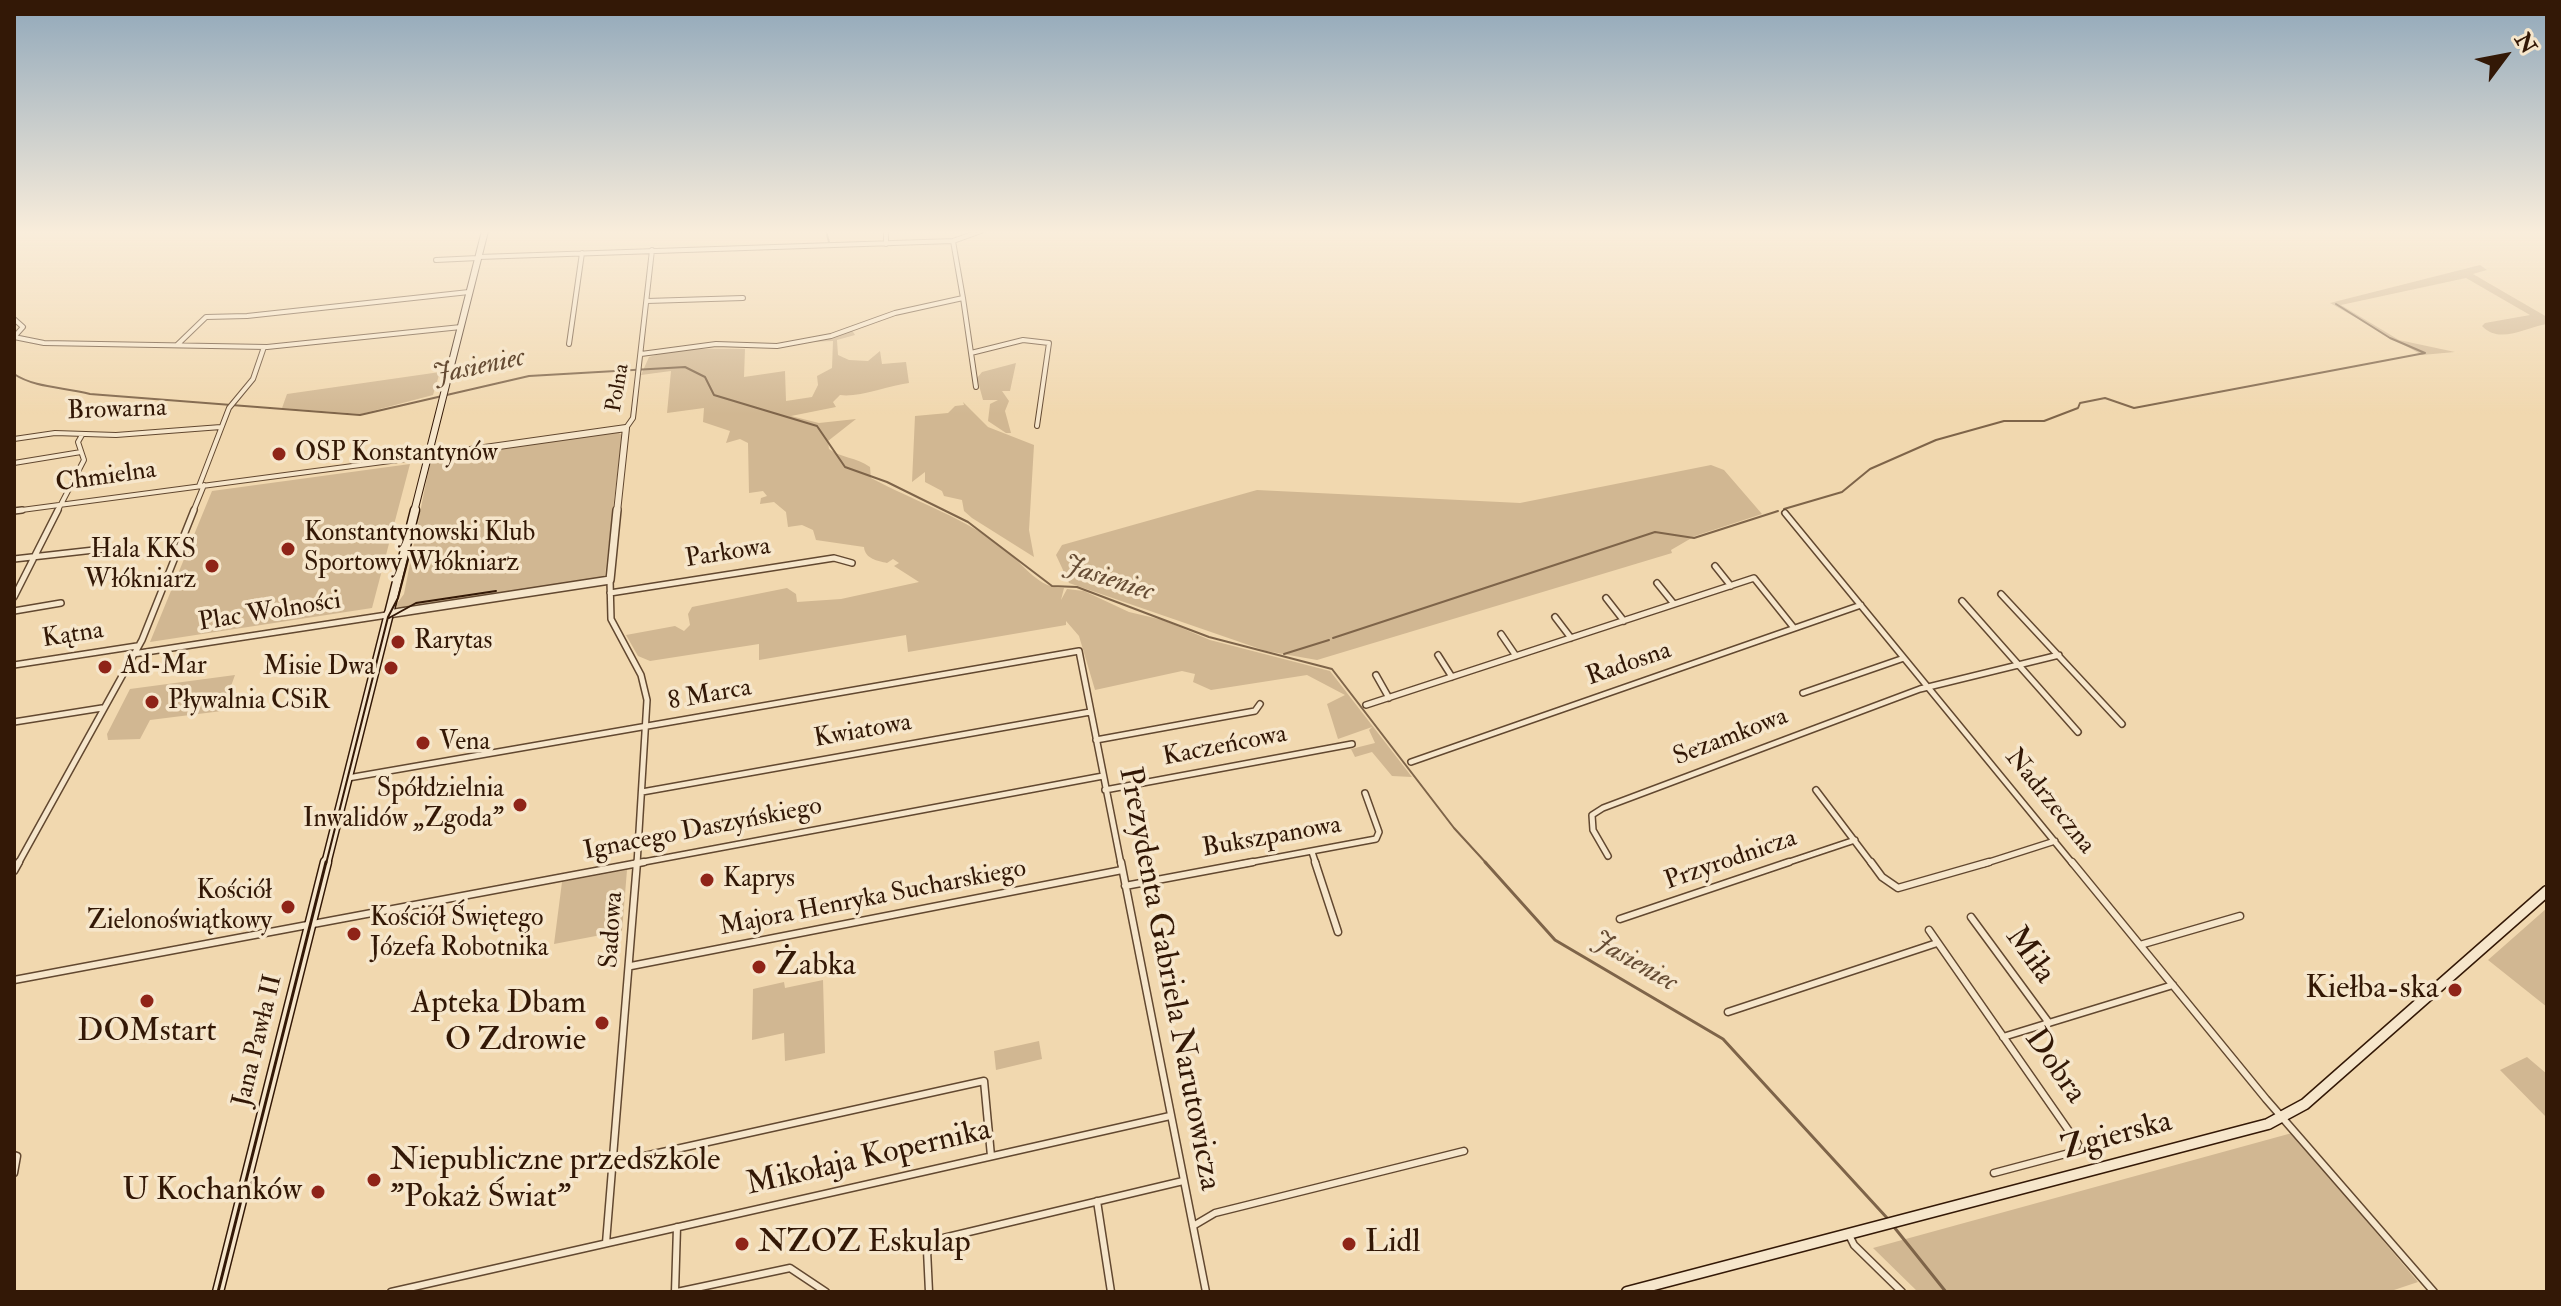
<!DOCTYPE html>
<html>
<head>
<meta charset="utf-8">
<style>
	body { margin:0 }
	#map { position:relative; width:2561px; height:1306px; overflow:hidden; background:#f1d8af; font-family:"IM FELL Double Pica",serif }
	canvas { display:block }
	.frame { position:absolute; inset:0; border:16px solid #331806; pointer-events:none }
	.north { position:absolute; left:2465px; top:16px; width:80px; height:80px; -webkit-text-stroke:6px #f6e6cb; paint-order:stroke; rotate:58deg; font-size:22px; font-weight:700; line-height:32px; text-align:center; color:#331806 }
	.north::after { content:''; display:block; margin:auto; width:28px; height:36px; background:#331806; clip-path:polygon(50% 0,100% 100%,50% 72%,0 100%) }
</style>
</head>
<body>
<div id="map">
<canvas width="2561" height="1306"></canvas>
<div class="frame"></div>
<div class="north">N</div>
</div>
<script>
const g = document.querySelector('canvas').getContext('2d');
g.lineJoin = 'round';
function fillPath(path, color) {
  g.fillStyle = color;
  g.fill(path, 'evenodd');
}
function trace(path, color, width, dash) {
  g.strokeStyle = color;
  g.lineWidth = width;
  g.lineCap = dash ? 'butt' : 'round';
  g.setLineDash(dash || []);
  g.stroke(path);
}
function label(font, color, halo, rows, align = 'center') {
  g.font = font + ' "IM FELL Double Pica",serif';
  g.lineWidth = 7;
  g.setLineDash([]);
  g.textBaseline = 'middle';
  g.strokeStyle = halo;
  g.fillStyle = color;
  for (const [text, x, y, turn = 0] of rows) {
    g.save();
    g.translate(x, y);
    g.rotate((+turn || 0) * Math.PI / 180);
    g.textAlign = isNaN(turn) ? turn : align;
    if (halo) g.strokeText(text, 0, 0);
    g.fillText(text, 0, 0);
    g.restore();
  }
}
fillPath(new Path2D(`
	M2480 265 2487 270 2473 274 2547 317V324C2526 327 2500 345 2482 326L2485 323 2530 315 2466 278 2341 305 2399 340 2455 352 2422 355 2330 303Z
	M852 330 855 335 837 340 838 355 849 360 868 361 880 351 882 364 906 362 909 383C888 386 857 398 840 395L833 402 836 407 791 416 819 423 856 419 828 441 829 449C841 458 856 457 870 467L871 478C918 503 967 518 1008 552 1025 567 1040 589 1064 588L1061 600 1067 589 1084 591 1129 612 1163 620 1210 640 1330 671 1412 777 1392 776 1372 752 1355 757 1351 749 1375 743 1369 730 1372 727 1338 739 1327 704 1345 695 1307 675 1211 690 1193 682 1195 674 1182 671 1095 690 1079 636 1066 621V625L908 652 906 635 759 660V644L650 661 638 656 626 635 675 626 684 631 690 625 688 614 692 607 787 588 796 594 797 602 841 599 919 582 894 566 899 563 893 559 887 563C878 561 865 559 864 547L816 540 813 530 802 525 788 527 786 512 774 502 760 504 761 498 767 496 763 491 749 493 748 443 740 439 726 443 730 431 703 422 704 408 667 413 671 371 641 375 649 357C680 347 712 349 745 349L744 377 785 371 786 401 812 397 818 385 817 376 832 368 833 341 811 342Z
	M1016 363 1010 391H1002L1009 401 1005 411 1011 433H1006L988 421 990 404 998 400H983L977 378 982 372Z
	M440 372 433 395 361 414 282 408 287 394Z
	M963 402 988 427 1034 445 1029 530 1034 557 972 518 964 511 962 500 944 496 942 491 925 482V472L912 482 915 416 948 413 955 406 964 405Z
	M616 431 622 435 605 575 598 580 399 609 396 605 404 594 430 462 438 457Z
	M410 464 372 608 150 642 212 491Z
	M1711 465 1724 470 1762 514 1695 536 1671 550 1672 553 1317 660 1266 651 1069 583 1056 555 1062 545 1257 490 1520 503Z
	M235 675 222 711 150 720 140 739 108 740 107 734 130 689Z
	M627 870 622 931 554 944 562 882Z
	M2547 908V1007L2488 960Z
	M823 980 825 1053 785 1061 784 1033 752 1040 753 989 784 982 785 988Z
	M1039 1041 1042 1059 996 1070 994 1051Z
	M2527 1057 2547 1074V1118L2500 1070Z
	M2292 1133 2418 1282 2388 1292H1918L1873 1248Z`), '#d1b792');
trace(new Path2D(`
	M826 231 829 242
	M14 374C35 388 64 387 90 394L360 415 529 376 685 367 705 377 714 395 817 426 845 467 887 482 968 522 1052 586 1077 587 1209 637 1332 669 1454 828 1487 864
	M1784 509 1842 492 1870 469 1936 440 2004 421H2044L2078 408 2080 403 2105 398 2134 408 2425 353 2390 338 2336 304
	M1333 638 1655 532 1694 538 1778 511
	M1284 654 1329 640`), '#7e6449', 2);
trace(new Path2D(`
	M1485 862 1555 940 1723 1039 1888 1219
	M1894 1227 1946 1292`), '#7e6449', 3);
const minorFar2 = new Path2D(`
	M886 231V244
	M478 257 953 241 981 231
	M436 260 478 258
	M963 298 976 387
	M647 301 743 298
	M14 319 23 327 14 337 44 343 267 347 461 327
	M569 344 582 253
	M177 345 206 317 247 316 469 292
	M971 353 1023 340 1049 343 1037 426
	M641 354 716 344 777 346 831 336 895 313 963 298 953 241
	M626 428 633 418 652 250
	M14 439 55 433 116 435 221 427
	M14 463 81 452
	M199 486 229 408 253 379 264 347
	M14 511 428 456
	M57 512 84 460 78 442 82 435
	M193 512 204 485`);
const minorFar1 = new Path2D(`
	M14 511 22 510
	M1785 513 2073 864
	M14 559 103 549
	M1715 566 1731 586
	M610 580 611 619 641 675 647 700 637 864
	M1657 583 1674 604
	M610 593 834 558 852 563
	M2001 594 2122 724
	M14 597 58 510
	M1606 598 1624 621
	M1962 601 2078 732
	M14 611 61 603
	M1555 617 1571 638
	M1501 634 1516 656
	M133 654 387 615
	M1438 655 1452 677
	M14 665 137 646
	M1376 675 1389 698
	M1803 693 1904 658
	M1366 705 1754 578 1794 628
	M14 722 102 708
	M1096 740 1255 711 1260 704
	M1411 762 1861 605
	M348 778 1079 651 1121 864
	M1105 790 1352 744
	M1816 790 1872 864
	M642 792 1090 712
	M1312 852 1316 864
	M1608 856 1593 830 1592 815 1603 808 1920 689 2059 655
	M18 864 142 640 194 510
	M633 864 1103 776
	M1242 864 1376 839 1379 832 1365 793
	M1783 864 1855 840
	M1983 864 2055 841`);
const minor = new Path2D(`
	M1121 862 1206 1292
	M1315 862 1338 932
	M1871 862 1882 877 1898 888 1989 862
	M2072 862 2266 1099 2434 1292
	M14 871 19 862
	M1125 886 1253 862
	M1971 917 2049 1023
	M1620 919 1789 862
	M1929 930 2078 1144 2073 1152 1994 1173
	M2140 945 2240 916
	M631 966 1122 870
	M14 980 644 862
	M1728 1012 1937 943
	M2003 1037 2173 985
	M14 1155 17 1156 14 1173
	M613 1163 984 1081 991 1156
	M1097 1201 1111 1292
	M1193 1226 1215 1213 1464 1151
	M1849 1235 1854 1245 1902 1292
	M606 1243 637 862
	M391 1292 1170 1116
	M675 1292 677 1227
	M677 1292 790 1268 826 1292
	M929 1292 927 1250 935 1240 1183 1181`);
const tertiaryFar1 = new Path2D(`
	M428 456 626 428 617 512`);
const tertiary = new Path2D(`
	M388 614 610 580 617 510`);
const secondaryFar2 = new Path2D(`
	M414 512 485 231`);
const secondaryFar1 = new Path2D(`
	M326 864 415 510`);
const secondary = new Path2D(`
	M218 1292 326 862
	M1627 1292 2268 1124 2305 1104 2547 891`);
trace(minorFar2, '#624830', 6);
trace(minorFar1, '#624830', 8);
trace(minor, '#624830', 9);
trace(tertiaryFar1, '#624830', 8);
trace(tertiary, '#624830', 10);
trace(secondaryFar2, '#331806', 8);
trace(secondaryFar1, '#331806', 11);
trace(secondary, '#331806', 13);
trace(minorFar2, '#f6e6cb', 4);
trace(minorFar1, '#f6e6cb', 5);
trace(minor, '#f6e6cb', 6);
trace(tertiaryFar1, '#f6e6cb', 6);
trace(tertiary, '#f6e6cb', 7);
trace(secondaryFar2, '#f6e6cb', 6);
trace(secondaryFar1, '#f6e6cb', 8);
trace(secondary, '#f6e6cb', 10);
trace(new Path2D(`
	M389 618 416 603 496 591
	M326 864 388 617 398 598 409 556`), '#331806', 2);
trace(new Path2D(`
	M218 1292 326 862`), '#331806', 3);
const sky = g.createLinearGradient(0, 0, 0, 414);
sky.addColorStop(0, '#91a8ba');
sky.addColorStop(0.56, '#f9eddb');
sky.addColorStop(1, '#f9eddb00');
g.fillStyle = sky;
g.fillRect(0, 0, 2561, 414);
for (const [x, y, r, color] of [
	[279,454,8,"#8f2418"],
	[288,549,8,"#8f2418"],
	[212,566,8,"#8f2418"],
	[398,642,8,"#8f2418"],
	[105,667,8,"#8f2418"],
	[391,668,8,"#8f2418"],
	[152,702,8,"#8f2418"],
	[423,743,8,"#8f2418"],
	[520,805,8,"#8f2418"],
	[707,880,8,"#8f2418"],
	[288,907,8,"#8f2418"],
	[354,934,8,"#8f2418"],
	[759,967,8,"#8f2418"],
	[2455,990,8,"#8f2418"],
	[147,1001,8,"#8f2418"],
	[602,1023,8,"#8f2418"],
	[374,1180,8,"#8f2418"],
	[318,1192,8,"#8f2418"],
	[742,1244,8,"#8f2418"],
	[1349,1244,8,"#8f2418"]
]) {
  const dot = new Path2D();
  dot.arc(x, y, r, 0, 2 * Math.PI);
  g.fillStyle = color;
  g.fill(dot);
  trace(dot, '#f6e6cb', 3);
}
label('22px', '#331806', '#f6e6cb', [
	["Polna",619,388,-80]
]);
label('26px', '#331806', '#f6e6cb', [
	["Browarna",117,411,-2],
	["Chmielna",106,478,-8],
	["Parkowa",728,554,-9],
	["Plac Wolności",270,613,-9],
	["Kątna",73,636,-9],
	["Radosna",1629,665,-19],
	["8 Marca",710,696,-10],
	["Kwiatowa",863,732,-10],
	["Sezamkowa",1731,738,-21],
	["Kaczeńcowa",1225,747,-11],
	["Nadrzeczna",2049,802,51],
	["Ignacego Daszyńskiego",703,830,-11],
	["Bukszpanowa",1272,838,-10],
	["Przyrodnicza",1731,861,-19],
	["Majora Henryka Sucharskiego",873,899,-11],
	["Sadowa",613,930,-86],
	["Jana Pawła II",259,1041,-76]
]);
label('26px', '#331806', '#f6e6cb', [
	["OSP Konstantynów",295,454],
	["Konstantynowski Klub",304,534],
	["Sportowy Włókniarz",304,564],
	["Hala KKS",196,551,"right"],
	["Włókniarz",196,581,"right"],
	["Rarytas",414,642],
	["Ad-Mar",121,667],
	["Misie Dwa",375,668,"right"],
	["Pływalnia CSiR",168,702],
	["Vena",439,743],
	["Spółdzielnia",504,790,"right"],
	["Inwalidów „Zgoda”",504,820,"right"],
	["Kaprys",723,880],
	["Kościół",272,892,"right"],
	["Zielonoświątkowy",272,922,"right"],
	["Kościół Świętego",370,919],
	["Józefa Robotnika",370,949]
], 'left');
label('italic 28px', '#654b33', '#f6e6cb', [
	["Jasieniec",479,368,-12],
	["Jasieniec",1108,580,18],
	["Jasieniec",1634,963,30]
]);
label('32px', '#331806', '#f6e6cb', [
	["Miła",2029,956,54],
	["Prezydenta Gabriela Narutowicza",1168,979,79],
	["Dobra",2054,1067,55],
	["Zgierska",2117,1137,-15],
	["Mikołaja Kopernika",869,1159,-13]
]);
label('32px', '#331806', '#f6e6cb', [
	["Żabka",775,967],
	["Kiełba-ska",2439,990,"right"],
	["Apteka Dbam",586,1005,"right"],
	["O Zdrowie",586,1042,"right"],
	["DOMstart",147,1033,"center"],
	["Niepubliczne przedszkole",390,1162],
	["\"Pokaż Świat\"",390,1199],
	["U Kochanków",302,1192,"right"],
	["NZOZ Eskulap",758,1244],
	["Lidl",1365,1244]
], 'left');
</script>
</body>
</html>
